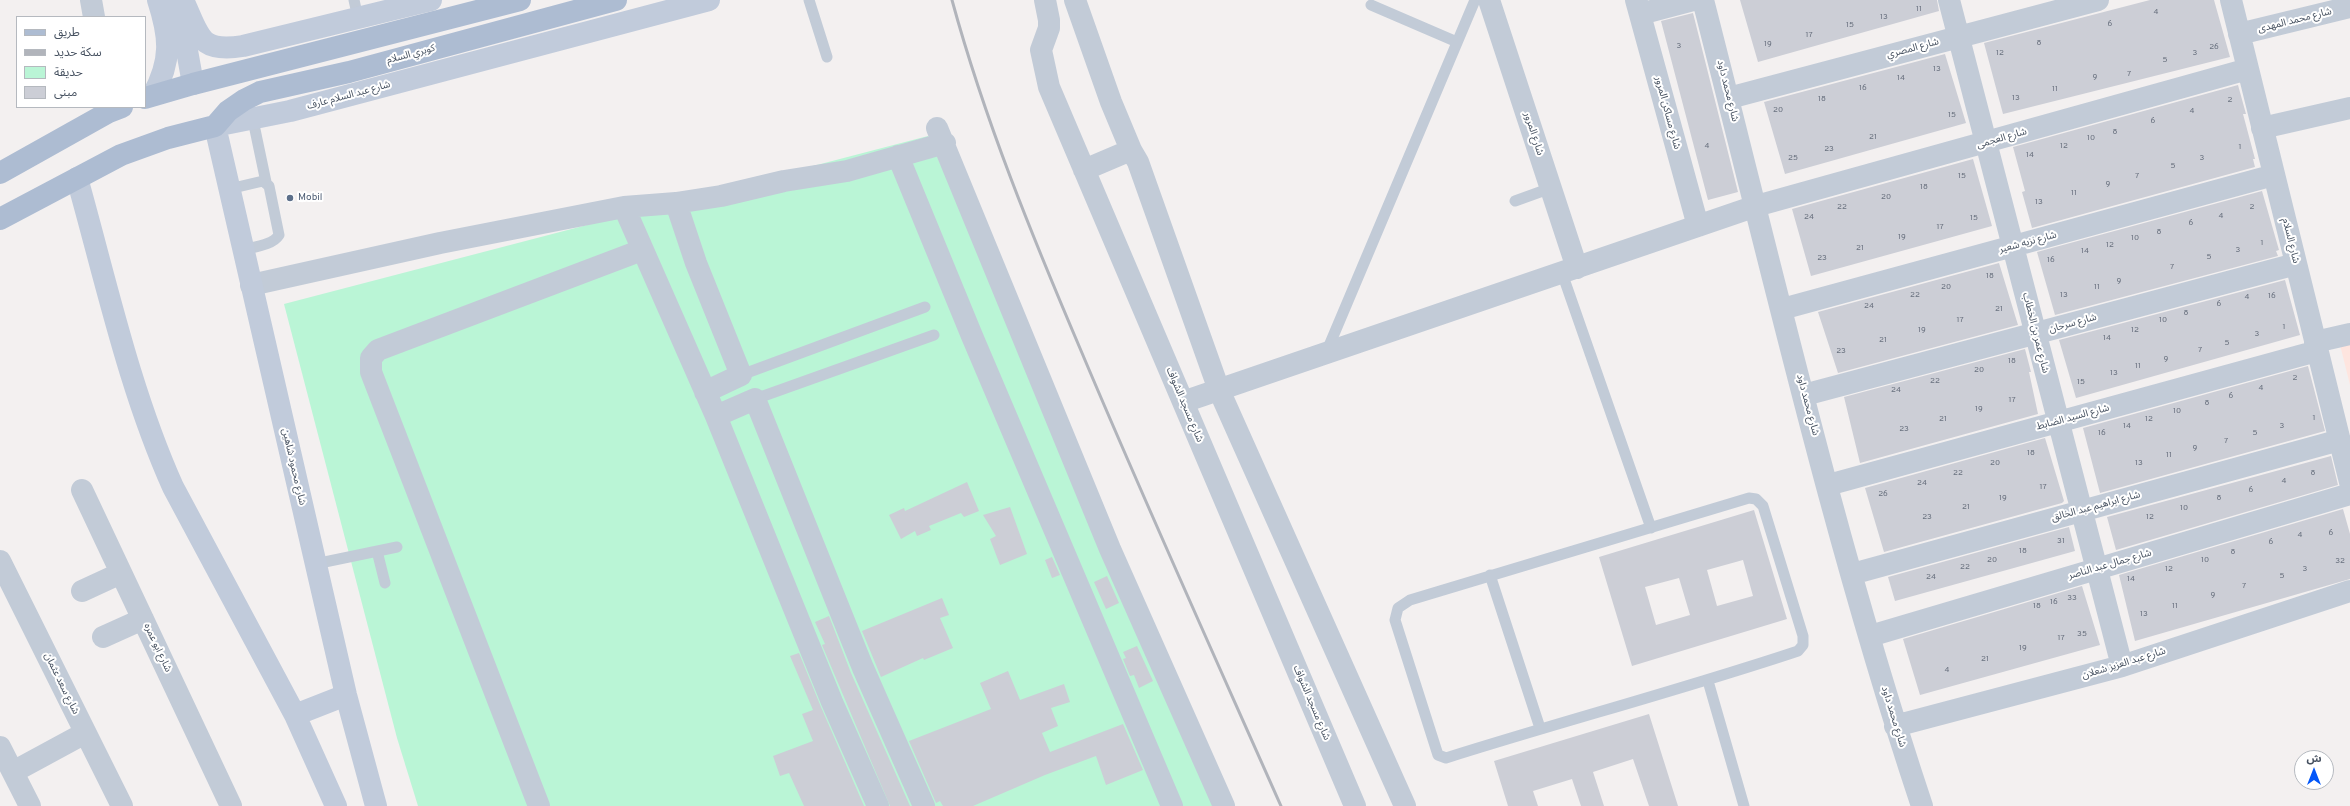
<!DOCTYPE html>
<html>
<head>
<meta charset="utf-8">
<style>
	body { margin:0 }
	#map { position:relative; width:2350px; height:806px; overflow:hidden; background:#f3f0f0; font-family:Overpass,"Noto Sans Arabic",sans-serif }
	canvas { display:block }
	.legend { position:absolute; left:16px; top:16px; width:130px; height:92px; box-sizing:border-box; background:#fff; border:1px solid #b5b9bf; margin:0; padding:5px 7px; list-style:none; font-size:12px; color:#465160 }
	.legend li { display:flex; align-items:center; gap:8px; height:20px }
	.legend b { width:20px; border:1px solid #b5b9bf }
	.north { position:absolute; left:2294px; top:750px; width:40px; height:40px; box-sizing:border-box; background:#fff; border:1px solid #b5b9bf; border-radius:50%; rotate:0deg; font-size:11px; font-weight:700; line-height:16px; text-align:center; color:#465160 }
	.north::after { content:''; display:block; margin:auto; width:14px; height:18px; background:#0357f9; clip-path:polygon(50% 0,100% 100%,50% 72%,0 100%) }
</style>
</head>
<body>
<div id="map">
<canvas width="2350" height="806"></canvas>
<ul class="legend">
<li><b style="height:5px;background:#adbcd2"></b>طريق</li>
<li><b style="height:5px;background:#b1b4bb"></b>سكة حديد</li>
<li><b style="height:11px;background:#baf5d6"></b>حديقة</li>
<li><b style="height:11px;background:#ccced6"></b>مبنى</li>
</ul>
<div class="north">ش</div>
</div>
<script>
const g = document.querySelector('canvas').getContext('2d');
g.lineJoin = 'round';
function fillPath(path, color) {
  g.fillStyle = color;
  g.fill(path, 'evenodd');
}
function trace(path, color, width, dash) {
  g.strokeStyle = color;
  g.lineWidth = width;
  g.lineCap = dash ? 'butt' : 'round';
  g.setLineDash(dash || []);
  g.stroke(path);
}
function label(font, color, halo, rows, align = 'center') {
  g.font = font + ' Overpass,"Noto Sans Arabic",sans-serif';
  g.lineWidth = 4;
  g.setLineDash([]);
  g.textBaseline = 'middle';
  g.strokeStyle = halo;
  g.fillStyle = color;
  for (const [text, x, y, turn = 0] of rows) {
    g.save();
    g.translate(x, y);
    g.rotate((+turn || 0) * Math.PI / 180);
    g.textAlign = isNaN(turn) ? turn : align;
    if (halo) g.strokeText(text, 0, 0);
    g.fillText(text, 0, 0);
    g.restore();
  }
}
fillPath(new Path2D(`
	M2350 343V385L2340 345Z`), '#fee5df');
fillPath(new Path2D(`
	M928 136 1225 806H418L397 738 284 304Z`), '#baf5d6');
fillPath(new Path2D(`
	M1740 0H1937L1939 11 1758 62Z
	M2150 0H2214L2230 57 2003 114 1984 43Z
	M1693 13 1738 192 1708 200 1661 21Z
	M1945 54 1966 123 1785 174 1764 102Z
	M2238 85 2246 114H2243L2255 159H2253L2255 167 2032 228 2022 192 2025 191 2013 147Z
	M1973 159 1992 226 1811 276 1792 209Z
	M2262 191 2279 250 2276 251 2278 256 2055 315 2037 252Z
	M1999 263 2018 325 1838 373 1818 312Z
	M2285 280 2300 335 2076 398 2059 340Z
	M2025 349 2031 372H2029L2038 414 1860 463 1844 397Z
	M2308 366 2325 431 2100 493 2083 428Z
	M2045 438 2064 501 2062 503 1884 552 1865 488Z
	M2331 456 2338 485 2116 550 2107 517Z
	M967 482 979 511 964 517 961 513 929 526 931 530 917 536 915 531 901 539 889 515 904 508 905 511Z
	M1010 507 1027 554 1000 565 990 539 996 536 983 515Z
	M2343 509 2350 534V579L2135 641 2119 575Z
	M1754 510 1787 619 1632 666 1599 557ZM1743 560 1753 596 1717 606 1707 570ZM1679 578 1690 615 1656 625 1645 587Z
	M2069 527 2075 551 1895 601 1888 577Z
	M1052 557 1060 575 1052 578 1045 560Z
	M1107 576 1119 603 1106 609 1094 582Z
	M2082 586 2100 645 1920 695 1903 639Z
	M942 598 949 615 940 618 953 648 924 660 923 658 881 677 862 631Z
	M829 616 851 673 910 806H890L822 645 825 644 815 622Z
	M1137 646 1153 681 1139 688 1134 675 1130 676 1123 659 1126 658 1123 652Z
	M799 653 821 707 864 806H804L789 773 780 776 773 756 813 741 802 714 813 710 790 656Z
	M1008 671 1020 700 1064 684 1070 702 1051 708 1058 726 1042 733 1050 752 1123 724 1143 770 1106 785 1096 756 1045 775 973 806H943L940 801 936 803 909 741 991 709 980 683Z
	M1649 714 1678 806H1649L1633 759 1593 772 1604 806H1581L1572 779 1533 791 1538 806H1508L1494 761Z`), '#ccced6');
trace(new Path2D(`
	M354 0 358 18
	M809 0 827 57
	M1371 5 1457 42
	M253 120 266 182
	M229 189 263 181 269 186 279 235C273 245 254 247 243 250
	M1515 201 1551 188
	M1562 273 1651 528
	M1326 353 1475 0
	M741 375 925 307
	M755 399 934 335
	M1749 498 1756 499 1763 506 1803 636V645L1798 651C1681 690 1563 721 1446 758L1438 755 1395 620 1398 608 1410 600Z
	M377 551 385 583
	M315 564 397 547
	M1490 575 1540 728
	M1708 681 1744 806`), '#c2cbd7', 11);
trace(new Path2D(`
	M91 0 94 17
	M1045 0 1049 20V28L1041 50 1049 87 1355 806
	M1075 0 1111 102 1131 150
	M1489 0 1577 268
	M1636 0 1698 226
	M1703 0C1772 269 1834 542 1922 806
	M1949 0 2122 666
	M2231 0 2350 482
	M1640 14 1693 0
	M2239 34 2350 7
	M1729 98 2098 0
	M937 128 1110 549 1224 806
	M2262 128 2350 108
	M898 156 972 336 1172 806
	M1084 170 1131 150 1138 162 1219 390 1405 806
	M676 203 696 263 741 375 705 392
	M624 207 716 416 832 702 878 806
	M251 285 440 243 624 207 676 203 721 196 784 181 847 171 945 143
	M1782 309 2274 175
	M2315 342 2350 334
	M1804 395 2296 264
	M1183 402 1756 206 2248 69
	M716 416 755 399 863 668 924 806
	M1828 485 2317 351
	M82 490 231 806
	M0 561 122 806
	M1852 574 2340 440
	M82 591 121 573
	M1870 636 2350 494
	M103 637 143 619
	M1895 726 2122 666 2350 591
	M0 747 30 806
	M13 772 85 733
	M539 806 371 372V358L378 350 642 250`), '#c2cbd7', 22);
trace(new Path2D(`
	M183 0C200 36 198 53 243 46L431 0
	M179 6 193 84
	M153 95C172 60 170 37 158 0
	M77 178C106 281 129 389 173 487L295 715 336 806
	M295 715 346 695
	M376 806 346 695 215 126 290 111 709 0`), '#c1cbdb', 22);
trace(new Path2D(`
	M145 98 193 84 520 0
	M0 173 109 112 122 107
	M0 219 121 155 168 138 215 126 228 111 244 100 260 92 349 72 616 0`), '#adbcd2', 22);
trace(new Path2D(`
	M952 0C985 121 1033 238 1082 353 1146 505 1214 655 1281 806`), '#b1b4bb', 3);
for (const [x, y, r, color] of [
	[290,198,4,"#5c6f8a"]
]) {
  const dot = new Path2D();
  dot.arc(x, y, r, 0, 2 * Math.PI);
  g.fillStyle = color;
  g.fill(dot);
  trace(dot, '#fff', 1.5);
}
label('8px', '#68707e', null, [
	["11",1919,9],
	["4",2156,12],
	["13",1884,17],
	["6",2110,24],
	["15",1850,25],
	["17",1809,35],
	["8",2039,43],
	["19",1768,44],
	["3",1679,46],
	["26",2214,47],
	["12",2000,53],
	["3",2195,53],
	["5",2165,60],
	["13",1937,69],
	["7",2129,74],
	["9",2095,77],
	["14",1901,78],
	["16",1863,88],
	["11",2055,89],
	["13",2016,98],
	["18",1822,99],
	["2",2230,100],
	["20",1778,110],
	["4",2192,111],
	["15",1952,115],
	["6",2153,121],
	["8",2115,132],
	["21",1873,137],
	["10",2091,138],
	["4",1707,146],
	["12",2064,146],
	["1",2240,147],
	["23",1829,149],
	["14",2030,155],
	["25",1793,158],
	["3",2202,158],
	["5",2173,166],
	["15",1962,176],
	["7",2137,176],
	["9",2108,184],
	["18",1924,187],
	["11",2074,193],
	["20",1886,197],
	["13",2039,202],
	["22",1842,207],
	["2",2252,207],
	["4",2221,216],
	["24",1809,217],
	["15",1974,218],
	["6",2191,223],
	["17",1940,227],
	["8",2159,232],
	["19",1902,237],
	["10",2135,238],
	["1",2262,243],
	["12",2110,245],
	["21",1860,248],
	["3",2238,250],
	["14",2085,251],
	["5",2209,257],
	["23",1822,258],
	["16",2051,260],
	["7",2172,267],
	["18",1990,276],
	["9",2119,281],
	["20",1946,287],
	["11",2097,287],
	["22",1915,295],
	["13",2064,295],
	["16",2272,296],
	["4",2247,297],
	["6",2219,304],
	["24",1869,306],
	["21",1999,309],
	["8",2186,313],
	["17",1960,320],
	["10",2163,320],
	["1",2284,327],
	["19",1922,330],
	["12",2135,330],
	["3",2257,334],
	["14",2107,338],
	["21",1883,340],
	["5",2227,343],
	["7",2200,350],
	["23",1841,351],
	["9",2166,359],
	["18",2012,361],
	["11",2138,366],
	["20",1979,370],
	["13",2114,373],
	["2",2295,378],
	["22",1935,381],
	["15",2081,382],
	["4",2261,388],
	["24",1896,390],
	["6",2231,396],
	["17",2012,400],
	["8",2207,403],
	["19",1979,409],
	["10",2177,411],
	["1",2314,418],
	["21",1943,419],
	["12",2149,419],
	["14",2127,426],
	["3",2282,426],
	["23",1904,429],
	["16",2102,433],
	["5",2255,433],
	["7",2226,441],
	["9",2195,448],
	["18",2031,453],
	["11",2169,455],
	["20",1995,463],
	["13",2139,463],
	["22",1958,473],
	["8",2313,473],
	["4",2284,481],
	["24",1922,483],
	["17",2043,487],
	["6",2251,490],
	["26",1883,494],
	["19",2003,498],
	["8",2219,498],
	["21",1966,507],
	["10",2184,508],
	["23",1927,517],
	["12",2150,517],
	["6",2331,533],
	["4",2300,535],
	["31",2061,541],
	["6",2271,542],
	["18",2023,551],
	["8",2233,552],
	["20",1992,560],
	["10",2205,560],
	["32",2340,561],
	["22",1965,567],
	["12",2169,569],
	["3",2305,569],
	["5",2282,576],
	["24",1931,577],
	["14",2131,579],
	["7",2244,586],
	["9",2213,595],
	["33",2072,598],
	["16",2054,602],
	["18",2037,606],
	["11",2175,606],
	["13",2144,614],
	["35",2082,634],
	["17",2061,638],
	["19",2023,648],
	["21",1985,659],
	["4",1947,670]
]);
label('10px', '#465160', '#fff', [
	["شارع محمد المهدى",2295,21,-14],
	["شارع المصري",1913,49,-15],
	["كوبري السلام",411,55,-15],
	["شارع محمد داود",1727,91,76],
	["شارع عبد السلام عارف",349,96,-15],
	["شارع مساكن المرور",1667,113,75],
	["شارع المرور",1533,134,72],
	["شارع العجمى",2002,139,-16],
	["شارع السلام",2290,241,76],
	["شارع نزيه شعير",2028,243,-15],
	["شارع سرحان",2073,324,-15],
	["شارع عمر بن الخطاب",2035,333,76],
	["شارع مسجد الشواف",1184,405,67],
	["شارع محمد داود",1807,405,75],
	["شارع السيد الضابط",2073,418,-15],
	["شارع محمود شاهين",293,467,77],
	["شارع ابراهيم عبد الخالق",2096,507,-15],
	["شارع جمال عبد الناصر",2110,565,-16],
	["شارع ابو عمره",157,648,65],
	["شارع عبد العزيز شعلان",2124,664,-17],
	["شارع سعد عثمان",61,684,64],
	["شارع مسجد الشواف",1311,703,67],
	["شارع محمد داود",1893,717,73]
]);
label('10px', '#4e5e75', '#fff', [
	["Mobil",298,198]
], 'left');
</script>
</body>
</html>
